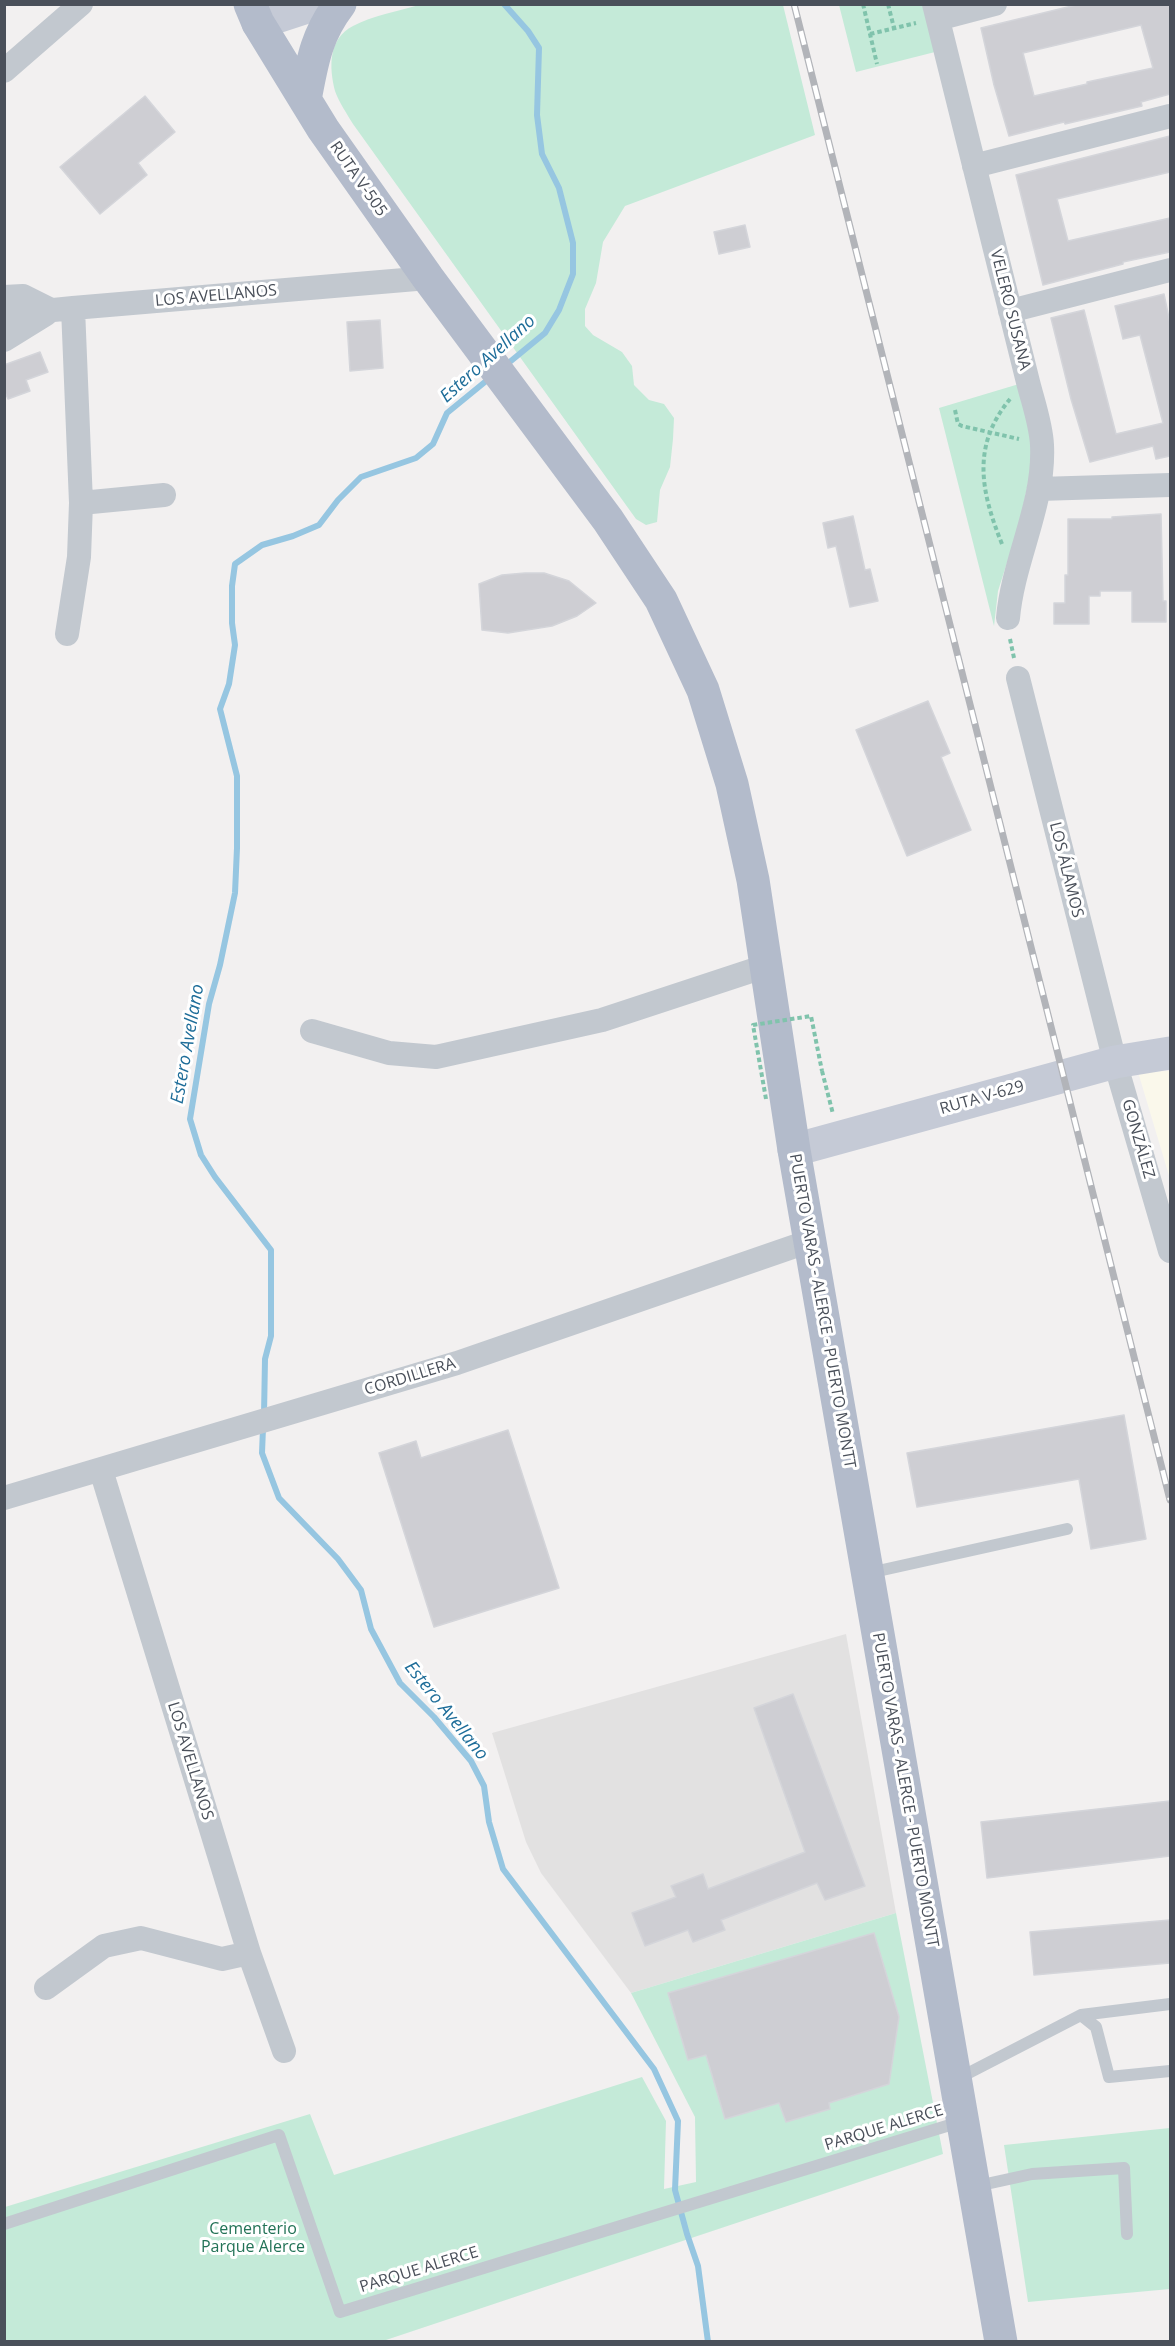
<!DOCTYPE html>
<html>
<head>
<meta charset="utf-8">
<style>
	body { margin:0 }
	#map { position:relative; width:1175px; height:2346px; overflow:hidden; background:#f2f0f0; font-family:"Open Sans",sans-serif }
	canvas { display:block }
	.frame { position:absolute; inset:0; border:6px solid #4a505a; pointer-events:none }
</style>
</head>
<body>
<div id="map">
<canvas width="1175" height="2346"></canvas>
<div class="frame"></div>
</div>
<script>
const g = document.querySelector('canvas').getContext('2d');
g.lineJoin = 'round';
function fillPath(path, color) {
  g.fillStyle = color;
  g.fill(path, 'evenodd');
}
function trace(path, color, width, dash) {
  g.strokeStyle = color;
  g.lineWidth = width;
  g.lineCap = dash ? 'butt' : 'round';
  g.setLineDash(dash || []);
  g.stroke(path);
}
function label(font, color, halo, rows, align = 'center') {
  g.font = font + ' "Open Sans",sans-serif';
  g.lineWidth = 6;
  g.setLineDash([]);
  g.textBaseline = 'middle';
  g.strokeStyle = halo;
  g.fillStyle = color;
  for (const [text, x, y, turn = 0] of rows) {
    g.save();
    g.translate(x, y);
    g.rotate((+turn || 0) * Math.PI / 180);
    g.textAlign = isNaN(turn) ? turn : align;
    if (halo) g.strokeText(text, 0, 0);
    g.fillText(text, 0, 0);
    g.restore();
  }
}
fillPath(new Path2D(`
	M1170 1071V1179L1138 1072Z`), '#faf8eb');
fillPath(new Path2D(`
	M846 1634 896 1913 631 1993 541 1873 526 1842 492 1733Z`), '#e2e1e1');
fillPath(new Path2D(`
	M419 5H783L815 135 625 206 603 242 596 283 585 309V326L593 335 622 352 632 366 634 385 649 400 664 404 674 418 673 439 670 467 660 490 657 522 646 525 636 519 353 124C347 114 339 102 335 91 329 67 328 39 353 26 372 16 398 11 419 5Z
	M839 5H923L935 52 856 72Z
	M1019 384 1031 432 1032 463 1020 522 998 591 994 626 939 408Z
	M896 1913 943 2154 383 2341 5 2342V2207L310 2114 334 2175 642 2077 666 2121 664 2189 696 2182 695 2117 631 1993Z
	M1170 2128V2289L1028 2302 1004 2145Z`), '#c4ead8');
trace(new Path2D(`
	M504 4 528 31 539 48 537 115 542 154 559 188 573 243V274L559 310 545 333 506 365
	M264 1415 265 1359 271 1336V1250L215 1177 201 1155 190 1119 209 1004 220 965 235 893 237 848V776L220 709 229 684 235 645 232 623V586L235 564 262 545 293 536 319 525 338 500 361 477 416 458 433 444 447 413 491 377
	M263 1428 262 1453 279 1498 338 1559 361 1590 371 1629 400 1683 434 1717 471 1761 484 1786 489 1822 503 1869 654 2069 678 2121 675 2190 687 2234 698 2266 708 2342`), '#96c6e1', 6);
const building = new Path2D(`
	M1080 4H1170V94L1141 102 1142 106 1065 124 1064 122 1009 136 994 85 981 28ZM1141 25 1153 68 1087 82V84L1034 96 1023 53Z
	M145 96 175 132 138 163 147 175 100 214 60 167Z
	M1170 136V172L1057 199 1068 241 1170 218V252L1123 262V264L1043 285 1016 175Z
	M745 225 750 247 719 254 714 232Z
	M1164 294 1170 323V456L1156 459 1153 446 1090 462 1071 399 1051 318 1084 310 1116 434 1163 423 1140 335 1123 339 1115 306Z
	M380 320 383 368 350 371 347 322Z
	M40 352 48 372 26 380 30 391 8 399 4 390V365Z
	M1161 514 1163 601H1166V622H1132V591H1100V596H1089V624H1054V603H1065V575H1068V519H1112V517Z
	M853 516 865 570 870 569 878 601 850 607 836 546 828 548 823 523Z
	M525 573H544L569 581 596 603 577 616 552 626 508 633 482 630 479 584 502 575Z
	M928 701 950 753 941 757 971 830 907 856 856 730Z
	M1124 1415 1146 1539 1091 1549 1079 1479 917 1507 907 1453Z
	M508 1430 559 1588 434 1627 379 1453 416 1441 421 1458Z
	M793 1694 865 1886 825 1900 817 1883 721 1920 725 1930 693 1942 688 1930 645 1946 632 1913 676 1897 671 1886 703 1874 708 1889 805 1852 754 1708Z
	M1170 1801V1856L987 1878 981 1822Z
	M1170 1920V1963L1034 1975 1030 1932Z
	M874 1933 899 2017 889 2084 829 2103 830 2109 786 2122 779 2103 725 2119 706 2055 688 2060 668 1993Z`);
fillPath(building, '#ceced3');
trace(building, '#d4d5da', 1.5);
trace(new Path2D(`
	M863 4 877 64
	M888 4 894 28
	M870 34 916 23
	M955 410 958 424 962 426 1019 439
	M1002 544C981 492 971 446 1010 399
	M1010 639 1014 658
	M822 1071 833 1114`), '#80c3ac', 4, [4.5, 3]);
trace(new Path2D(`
	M869 1573 1067 1529
	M1081 2015 1096 2027 1109 2077 1170 2071
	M957 2079 1081 2015 1170 2004
	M977 2186 1032 2174 1124 2168 1127 2234
	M4 2224 279 2135 340 2312 963 2121`), '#c2c8cf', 12);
trace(new Path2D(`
	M934 4 1028 382C1033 402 1041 424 1042 445 1045 504 1013 560 1008 618
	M938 19 995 4
	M4 71 81 4
	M974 166 1170 116
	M4 297 23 296 51 310
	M1010 311 1170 270
	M4 315 73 308 428 278
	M4 340 46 314
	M1039 489 1170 485
	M81 503 164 495
	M67 634 79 557 81 503 73 308
	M1018 678 1115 1062 1170 1251
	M312 1031 389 1053 436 1057 602 1020 766 966
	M101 1470 249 1953 284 2051
	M4 1498 457 1363 810 1241
	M46 1988 104 1946 141 1938 222 1959 249 1953`), '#c2c8cf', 24);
trace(new Path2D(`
	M258 23 316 4
	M794 1150 1115 1062 1170 1053`), '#c5cad6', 33);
trace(new Path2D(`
	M250 4 258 23 323 129 428 278 608 520 661 600 703 690 732 784 753 880 794 1150 1001 2342
	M305 100C312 63 316 35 340 4`), '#b3bbcb', 33);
const rail = new Path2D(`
	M794 4 1170 1500`);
trace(rail, '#b2b4b9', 7);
trace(rail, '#fff', 4.5, [14]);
trace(new Path2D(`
	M766 1099 753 1025 811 1016 822 1071`), '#80c3ac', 4, [4.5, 3]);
label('16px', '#4a505a', '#fff', [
	["RUTA V-505",358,179,55],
	["LOS AVELLANOS",216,296,-5],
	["VELERO SUSANA",1010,310,76],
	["LOS ÁLAMOS",1066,870,76],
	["RUTA V-629",982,1098,-16],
	["GONZÁLEZ",1138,1139,74],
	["PUERTO VARAS - ALERCE - PUERTO MONTT",822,1311,80],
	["CORDILLERA",410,1377,-17],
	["LOS AVELLANOS",190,1761,73],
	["PUERTO VARAS - ALERCE - PUERTO MONTT",905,1790,80],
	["PARQUE ALERCE",884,2128,-17],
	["PARQUE ALERCE",419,2270,-17]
]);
label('16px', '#237357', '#fff', [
	["Cementerio",253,2229],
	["Parque Alerce",253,2247]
]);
label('italic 18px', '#1e6d99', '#fff', [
	["Estero Avellano",488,359,-42],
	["Estero Avellano",188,1044,-80],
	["Estero Avellano",446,1711,51]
]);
</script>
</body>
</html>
